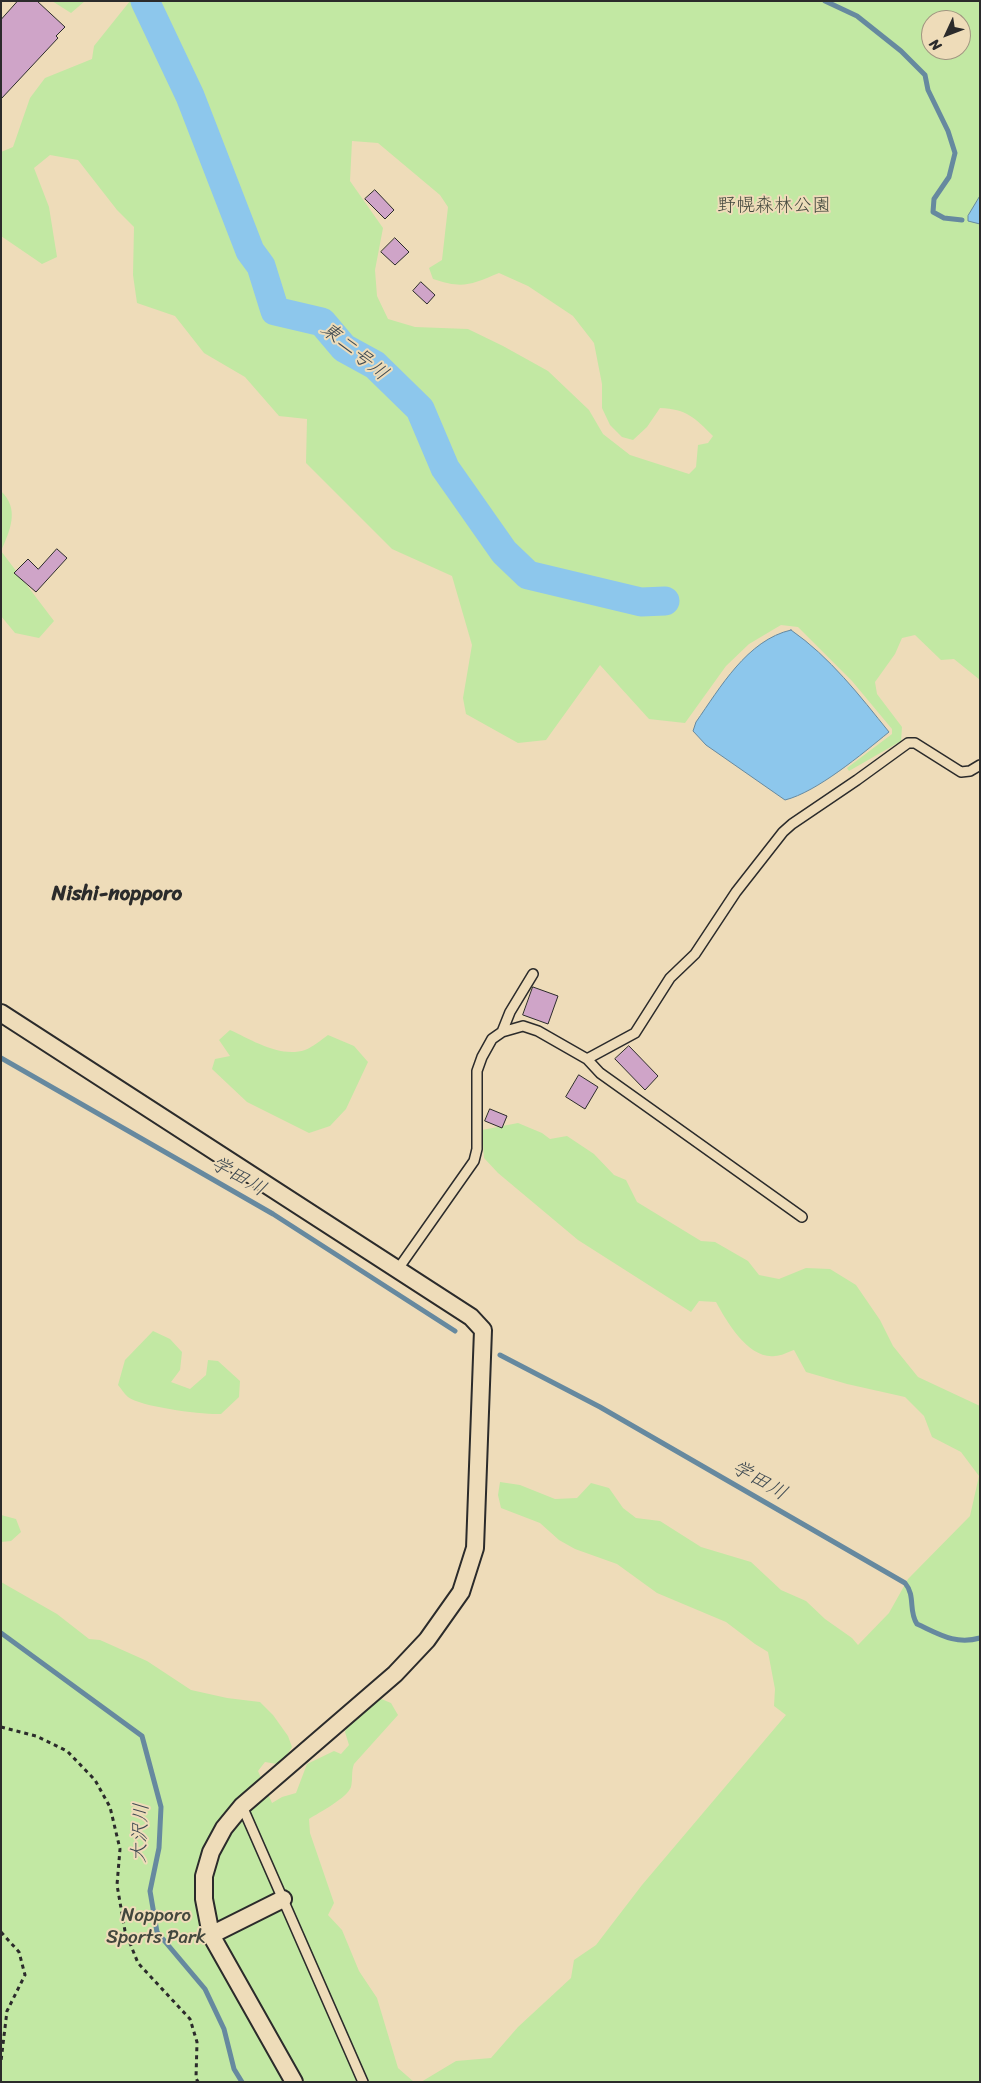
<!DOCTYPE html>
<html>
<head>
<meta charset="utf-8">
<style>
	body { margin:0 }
	#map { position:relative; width:981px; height:2083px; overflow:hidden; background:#eedcb9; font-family:Sriracha,sans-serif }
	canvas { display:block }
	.frame { position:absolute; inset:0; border:2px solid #2b2b2b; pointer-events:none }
	.north { position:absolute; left:921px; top:10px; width:50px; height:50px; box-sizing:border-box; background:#eedcb9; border:1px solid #a09580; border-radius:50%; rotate:227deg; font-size:14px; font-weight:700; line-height:20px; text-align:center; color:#2b2b2b }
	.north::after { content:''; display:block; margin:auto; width:18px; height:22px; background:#2b2b2b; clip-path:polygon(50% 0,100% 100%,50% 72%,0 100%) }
</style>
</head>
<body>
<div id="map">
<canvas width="981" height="2083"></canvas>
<div class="frame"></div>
<div class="north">N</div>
</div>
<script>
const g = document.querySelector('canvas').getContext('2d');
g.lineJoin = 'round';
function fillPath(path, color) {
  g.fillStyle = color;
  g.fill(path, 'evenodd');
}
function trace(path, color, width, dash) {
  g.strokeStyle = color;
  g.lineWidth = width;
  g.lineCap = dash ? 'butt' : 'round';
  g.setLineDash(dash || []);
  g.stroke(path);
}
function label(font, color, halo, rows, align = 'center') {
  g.font = font + ' Sriracha,"Klee One",sans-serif';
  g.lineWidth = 4;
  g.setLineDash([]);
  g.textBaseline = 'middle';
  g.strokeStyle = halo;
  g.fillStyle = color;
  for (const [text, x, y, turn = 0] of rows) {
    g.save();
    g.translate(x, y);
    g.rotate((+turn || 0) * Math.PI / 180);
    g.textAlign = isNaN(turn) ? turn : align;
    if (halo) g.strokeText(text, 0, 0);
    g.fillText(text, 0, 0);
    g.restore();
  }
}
fillPath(new Path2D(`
	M52 1H85L71 13Z
	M130 1H980V680L954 659 941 660 915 635 902 638 895 654 875 682 877 694 902 727 901 741 849 771 847 768 892 734V729L852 681 798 627 781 625 749 644 726 666 685 723 649 719 600 665 546 740 518 743 466 714 463 698 472 645 452 576 392 549 306 463 307 419 279 416 245 377 204 353 175 316 137 303 133 275 134 227 117 210 78 160 50 155 34 168 49 207 57 257 42 264 1 236V152L13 147 30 98 45 78 92 59 94 46ZM931 20H961V50H931ZM352 141 378 143 440 195 448 207 442 260 429 268 433 279C463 289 470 285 499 273L528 286 573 316 594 343 602 384V408L610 425 622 437 633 440 647 427 660 408C687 409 695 418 713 436L708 443 698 445 696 467 689 474 630 455 603 434 589 410 548 371 503 346 468 329 415 327 388 319 377 296 375 270 383 228 350 181Z
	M1 491C20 509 10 531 1 551Z
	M1 551 54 621 39 638 15 633 1 616Z
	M230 1030C252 1040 280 1058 305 1050 313 1047 321 1040 328 1035L354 1046 368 1062 346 1109 330 1126 309 1133 247 1102 212 1069 215 1059 230 1056 219 1040Z
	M518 1123 542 1133 550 1139 567 1136 594 1154 614 1175 626 1180 637 1202 701 1241 715 1242 748 1261 759 1275 779 1279 806 1268 830 1269 856 1285 880 1320 893 1346 918 1377 980 1406V2082H421L456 2061 491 2058 518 2027 571 1978 574 1960 596 1945 642 1885 786 1715 774 1706 775 1689 768 1652 755 1644 726 1622 657 1593 617 1564 575 1549 559 1540 540 1523 501 1508 498 1495 500 1482 520 1485 555 1499 577 1498 591 1483 609 1488 623 1508 636 1518 660 1521 701 1547 751 1562 781 1590 806 1601 825 1619 852 1638 858 1645 889 1613 908 1579 970 1516 979 1476 961 1452 932 1437 924 1416 905 1397 847 1384 806 1372 794 1350C788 1352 781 1356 775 1356 748 1359 727 1322 716 1302L699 1301 691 1312 578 1240 498 1173 484 1158 482 1130Z
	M153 1331 170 1339 182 1352 180 1370 171 1382 190 1389 206 1375 208 1360 218 1361 240 1381 239 1397 221 1414C204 1415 141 1407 128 1397 124 1394 121 1388 118 1385L125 1360Z
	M1 1515 16 1519 21 1532 11 1541 1 1542Z
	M1 1582 57 1614 89 1639 100 1640 147 1661 191 1690 227 1698 260 1702 273 1715 288 1736 292 1747 287 1755 277 1764 265 1762 258 1771 272 1803 282 1797 296 1793 307 1764 334 1751 341 1754 349 1745 345 1732 348 1723 379 1698 391 1703 398 1715 354 1764C351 1772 353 1779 351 1787 347 1798 320 1812 309 1819L310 1833 334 1903 328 1915 342 1930 359 1971 377 1998 398 2068 414 2082H1Z`), '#c2e8a3');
const water = new Path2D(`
	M980 196V224L968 221V216Z
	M791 630C830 657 860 696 889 732 862 754 817 792 785 800L706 745 693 731 696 722C720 688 747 640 791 630Z`);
fillPath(water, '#8dc7ec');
trace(water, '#66899f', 1);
trace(new Path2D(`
	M825 1 857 16 901 51 925 75 928 90 948 131 955 153 949 177 934 199 933 212 944 218 962 220
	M1 1058 273 1214 455 1331
	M500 1355 600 1407 905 1583C916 1596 908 1611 917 1624 939 1634 955 1645 980 1638
	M1 1633 142 1736 161 1807 159 1848 150 1891 157 1932 205 1989 224 2029 234 2069 242 2082`), '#66899f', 5);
trace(new Path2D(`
	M145 1 190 96 250 251 261 266 275 311 322 322 344 348 375 365 420 409 445 468 504 552 528 575 641 602 665 601`), '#8dc7ec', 29);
const building = new Path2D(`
	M18 1H37L65 27 56 36 58 38 1 99V20Z
	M375 190 394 210 385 219 365 199Z
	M395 238 409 252 395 265 381 252Z
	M421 282 435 295 427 304 413 291Z
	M57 549 67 558 36 592 14 573 28 559 38 569Z
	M533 987 558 996 548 1024 523 1015Z
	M629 1046 658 1076 645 1090 615 1059Z
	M579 1075 598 1087 585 1109 566 1097Z
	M490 1109 507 1116 502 1128 485 1121Z`);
fillPath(building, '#cfa4c8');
trace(building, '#2b2b2b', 1);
const service = new Path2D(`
	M502 1032 510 1012 533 974
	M587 1059 635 1033 670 978 695 954 736 892 783 832 792 824 857 780 908 743H915L961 772 970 771 980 765
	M398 1269 474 1161 477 1149V1071L482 1057 492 1039 502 1032 523 1026 538 1031 587 1059 600 1073 802 1217
	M242 1806 363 2082`);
const minor = new Path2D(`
	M1 1013 471 1317 483 1330 475 1548 461 1592 427 1640 395 1674 242 1806 224 1828 211 1852 204 1876V1899L211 1935 294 2082
	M211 1935 283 1899`);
trace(service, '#2b2b2b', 12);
trace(minor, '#2b2b2b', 20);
trace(new Path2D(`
	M1 1727 36 1736 67 1751 95 1780 110 1807 120 1849 117 1885 125 1931 138 1963 190 2019 197 2042 196 2078 198 2082
	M1 1932 19 1952 25 1975 7 2011 1 2061`), '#2b2b2b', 3, [4, 4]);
trace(service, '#eedcb9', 9);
trace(minor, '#eedcb9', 16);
label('19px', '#42473d', '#eedcb9', [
	["野幌森林公園",774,206],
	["Nopporo",156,1916],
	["Sports Park",156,1938]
]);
label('italic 20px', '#3f4a52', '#eedcb9', [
	["東二号川",354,352,39],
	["学田川",238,1177,30],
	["学田川",759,1481,30],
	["大沢川",141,1833,-87]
]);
label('bold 21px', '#2b2b2b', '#eedcb9', [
	["Nishi-nopporo",117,895]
]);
</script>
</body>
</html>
